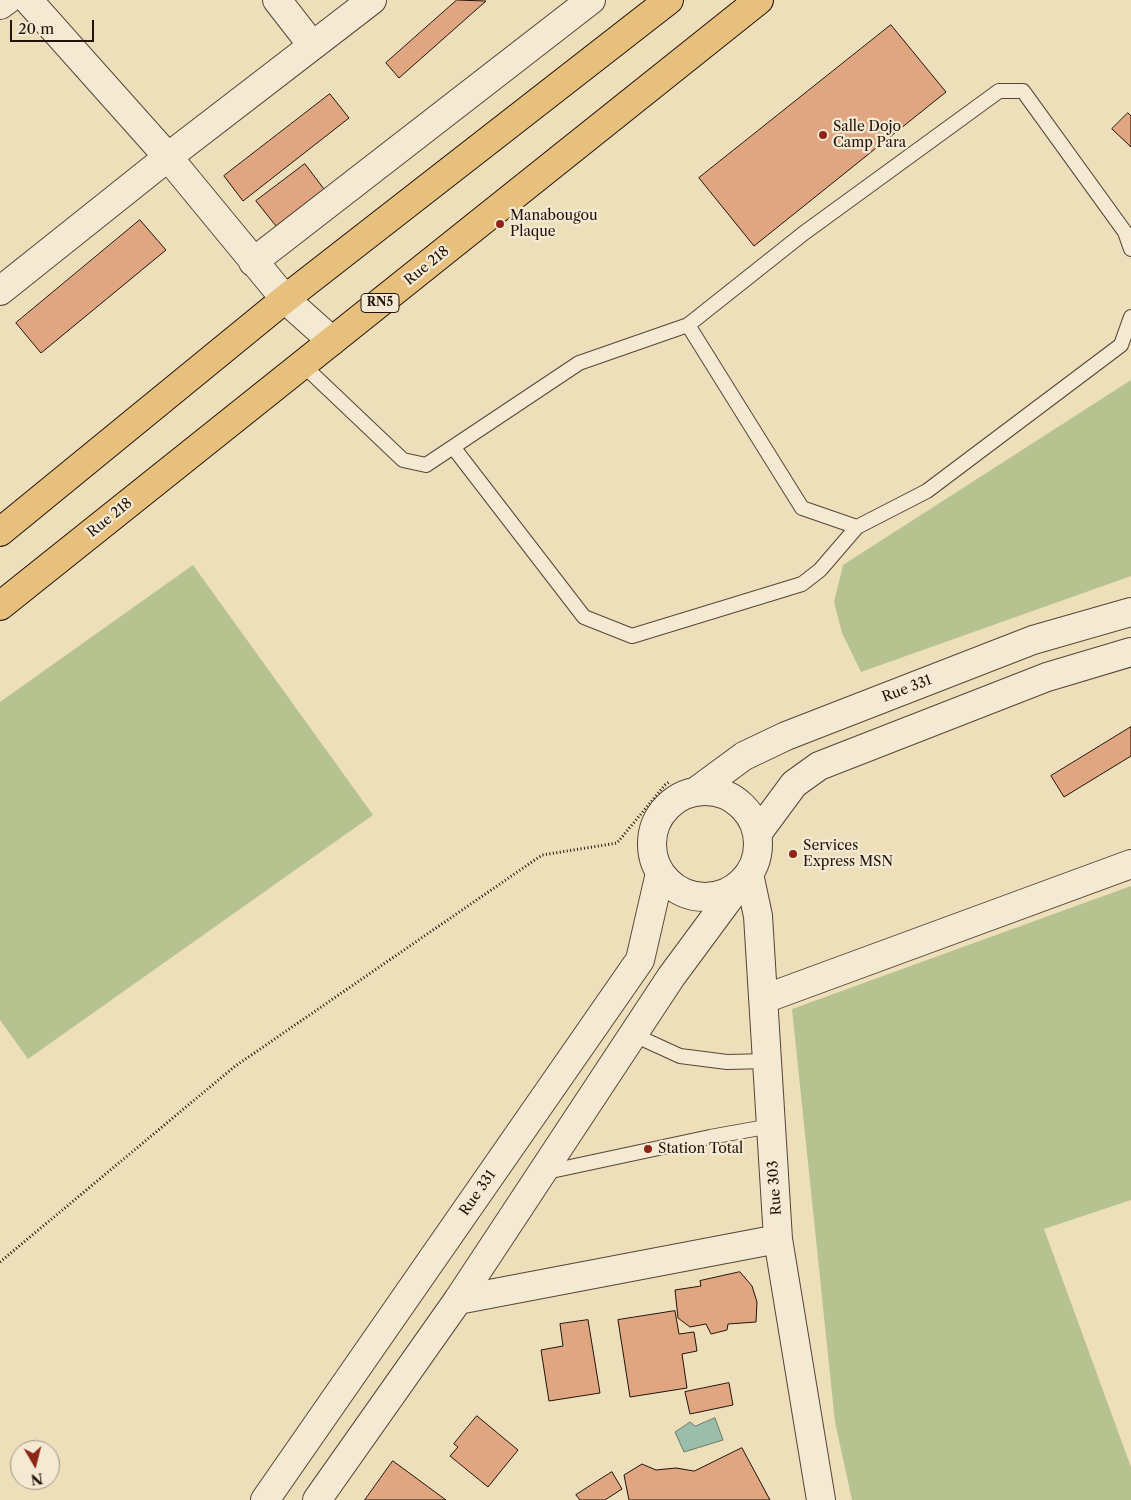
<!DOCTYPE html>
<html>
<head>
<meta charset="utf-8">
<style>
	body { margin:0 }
	#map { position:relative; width:1131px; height:1500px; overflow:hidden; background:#eedfbb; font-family:"Libre Caslon Text",serif }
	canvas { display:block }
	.north { position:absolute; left:10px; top:1440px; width:50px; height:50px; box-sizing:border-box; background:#f4ead3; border:1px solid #a09482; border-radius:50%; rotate:172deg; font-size:14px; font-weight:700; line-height:20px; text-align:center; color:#231209 }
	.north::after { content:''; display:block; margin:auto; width:18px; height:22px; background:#8f2418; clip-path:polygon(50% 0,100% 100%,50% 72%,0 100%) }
	.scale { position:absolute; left:10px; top:20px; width:84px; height:22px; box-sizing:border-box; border:2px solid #231209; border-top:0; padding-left:6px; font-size:15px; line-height:18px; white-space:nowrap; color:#231209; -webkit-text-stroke:4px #f4ead3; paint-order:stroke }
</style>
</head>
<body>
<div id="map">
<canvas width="1131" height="1500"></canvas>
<div class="north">N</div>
<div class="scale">20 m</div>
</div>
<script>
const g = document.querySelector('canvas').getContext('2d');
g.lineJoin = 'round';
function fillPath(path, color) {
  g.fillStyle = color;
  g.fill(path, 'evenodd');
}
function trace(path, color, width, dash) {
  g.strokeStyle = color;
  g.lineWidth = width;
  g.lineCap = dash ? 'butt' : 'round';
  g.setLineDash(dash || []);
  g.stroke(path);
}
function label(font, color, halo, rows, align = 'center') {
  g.font = font + ' "Libre Caslon Text",serif';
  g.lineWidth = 4.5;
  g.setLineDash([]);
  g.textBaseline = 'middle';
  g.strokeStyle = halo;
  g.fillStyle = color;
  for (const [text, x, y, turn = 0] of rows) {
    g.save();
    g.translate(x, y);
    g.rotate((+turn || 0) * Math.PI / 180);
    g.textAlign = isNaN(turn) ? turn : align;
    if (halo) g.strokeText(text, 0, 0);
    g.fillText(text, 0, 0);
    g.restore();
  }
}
fillPath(new Path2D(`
	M1131 380V576L861 672 842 633 834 602 843 565Z
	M193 565 373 815 28 1059 0 1020V702Z
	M1131 886V1200L1044 1229 1131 1467V1500H852L835 1422 792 1009Z`), '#b7c291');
const water = new Path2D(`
	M715 1418 723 1440 684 1452 675 1432 690 1422 695 1426Z`);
fillPath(water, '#9bbdaa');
trace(water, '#6b796a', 1);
const building = new Path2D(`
	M457 0 486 1 399 78 386 63Z
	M891 25 946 92 754 246 699 178Z
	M330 94 349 118 243 201 224 176Z
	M1128 113 1131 116V147L1112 129Z
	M305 164 324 189 276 226 256 201Z
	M140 220 166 250 41 353 16 323Z
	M1131 727V756L1064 797 1051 776Z
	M740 1272 752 1286 757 1302 756 1322 728 1324 727 1330 711 1334 706 1324 690 1327 678 1318 675 1290 701 1286 700 1281Z
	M675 1311 679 1334 694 1332 697 1351 682 1354 687 1388 630 1397 618 1320Z
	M588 1320 600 1393 549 1401 541 1350 563 1346 560 1324Z
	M729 1383 733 1405 690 1414 685 1392Z
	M477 1416 518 1450 488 1487 450 1456 458 1447 454 1444Z
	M742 1448 770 1500H629L624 1475 642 1464 656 1470 676 1468 694 1471Z
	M393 1461 446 1500H365Z
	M612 1472 622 1489 605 1500H580L576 1495Z`);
fillPath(building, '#e0a682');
trace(building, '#231209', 1);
const service = new Path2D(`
	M688 325 802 508 857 527 927 491 1121 345 1131 317
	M303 365 403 460 426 465 579 363 688 325 804 233 999 91H1023L1125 232 1131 249
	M453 447 584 617 632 636 802 584 820 570 857 527
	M634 1035 680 1056 727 1062 768 1061
	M542 1173 710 1137 771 1126`);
const minor = new Path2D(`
	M28 0 168 157 285 299 332 341
	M277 0 312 45
	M0 5 7 0
	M253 262 591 0
	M0 291 168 157 372 0
	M749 874 758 916 778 1239 821 1500
	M764 999 1131 864
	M458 1300 778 1239`);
const tertiary = new Path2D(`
	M652 844a53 53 0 1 1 106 0a53 53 0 1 1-106 0Z
	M695 792 744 756 786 736 1033 640 1131 612
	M757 834 794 784 819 766 1047 677 1131 652
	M265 1500 640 960 660 873
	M317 1500 458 1300 671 977 736 889`);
const trunk = new Path2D(`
	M0 532 285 299 669 0
	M0 606 759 0`);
trace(service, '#564536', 16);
trace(minor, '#564536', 30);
trace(tertiary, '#564536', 30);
trace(trunk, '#231209', 30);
trace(new Path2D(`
	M0 1262 234 1067 542 855 617 843 665 785 669 782`), '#231209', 3, [1, 2.5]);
trace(service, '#f4ead3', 14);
trace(minor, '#f4ead3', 28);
trace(tertiary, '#f4ead3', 28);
trace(trunk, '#e7c07e', 28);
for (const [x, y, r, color] of [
	[823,135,5,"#8f2418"],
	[500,224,5,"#8f2418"],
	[793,854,5,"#8f2418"],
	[648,1149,5,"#8f2418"]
]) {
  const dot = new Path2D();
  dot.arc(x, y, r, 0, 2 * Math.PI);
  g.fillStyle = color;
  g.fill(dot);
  trace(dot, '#f4ead3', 2);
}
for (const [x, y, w] of [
	[380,303,38]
]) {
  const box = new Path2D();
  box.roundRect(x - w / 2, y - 9.5, w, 19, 4);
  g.fillStyle = '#f4ead3';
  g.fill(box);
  trace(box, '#231209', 1);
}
label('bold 12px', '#231209', null, [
	["RN5",380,303]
]);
label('14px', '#231209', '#f4ead3', [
	["Salle Dojo",833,127],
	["Camp Para",833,143],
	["Manabougou",510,216],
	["Plaque",510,232],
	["Services",803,846],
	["Express MSN",803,862],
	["Station Total",658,1149]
], 'left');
label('14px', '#231209', '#f4ead3', [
	["Rue 218",427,266,-39],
	["Rue 218",110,518,-39],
	["Rue 331",907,689,-21],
	["Rue 303",775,1188,-94],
	["Rue 331",478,1193,-55]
]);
</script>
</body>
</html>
